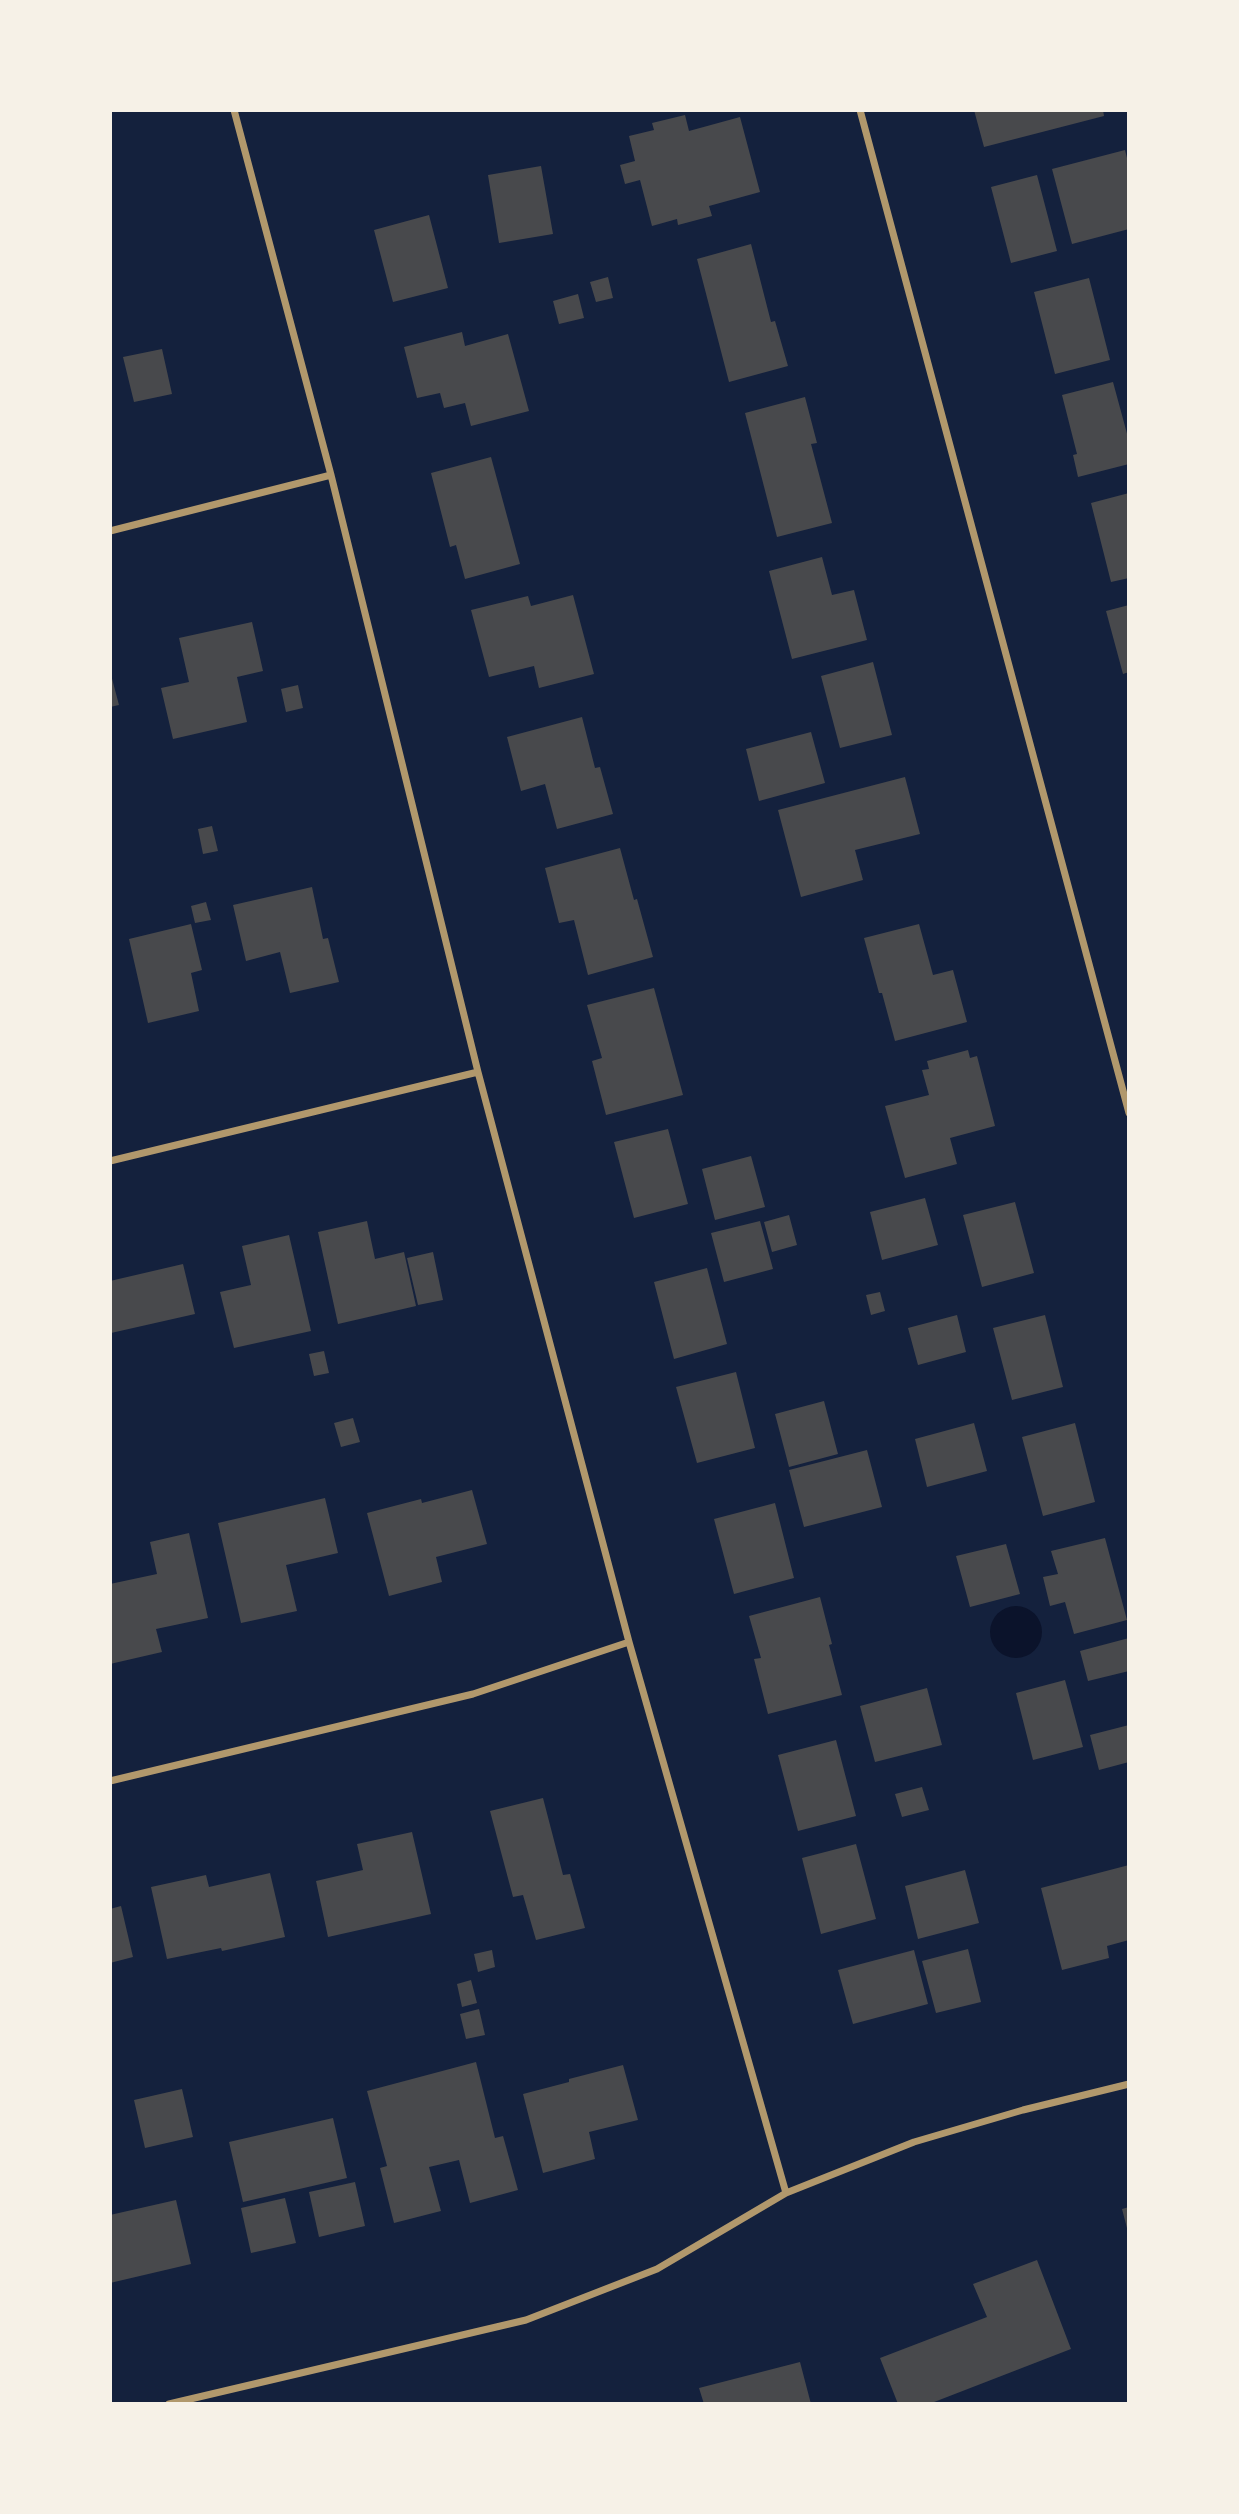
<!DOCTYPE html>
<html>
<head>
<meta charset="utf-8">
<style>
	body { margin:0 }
	#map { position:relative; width:1239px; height:2514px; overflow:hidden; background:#14213d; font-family:"Golos Text",sans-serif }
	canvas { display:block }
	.frame { position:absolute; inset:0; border:112px solid #f6f1e7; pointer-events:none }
</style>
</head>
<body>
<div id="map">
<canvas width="1239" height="2514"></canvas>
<div class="frame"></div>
</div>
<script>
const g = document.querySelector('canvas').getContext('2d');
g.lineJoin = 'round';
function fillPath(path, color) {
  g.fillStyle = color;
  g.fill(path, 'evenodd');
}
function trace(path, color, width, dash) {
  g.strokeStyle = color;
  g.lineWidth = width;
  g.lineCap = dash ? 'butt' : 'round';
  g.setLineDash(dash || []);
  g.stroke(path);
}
fillPath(new Path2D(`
	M990 1632a26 26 0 1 1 52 0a26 26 0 1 1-52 0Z`), '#0b132b');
fillPath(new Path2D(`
	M974 110H1103L1104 116 984 147Z
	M685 115 689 131 740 117 760 192 709 206 712 216 678 225 677 219 652 226 640 180 625 184 620 165 635 161 629 136 654 130 652 123Z
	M1125 150 1129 166V229L1072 244 1052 169Z
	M541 166 553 234 499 243 488 175Z
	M1037 175 1057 251 1011 263 991 187Z
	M429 215 448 288 393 302 374 230Z
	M751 244 771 322 775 321 788 366 729 382 697 259Z
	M608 277 613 298 596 302 590 282Z
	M1089 278 1110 360 1055 374 1034 292Z
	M578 294 584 318 559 324 553 301Z
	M462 332 465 346 508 334 529 411 471 426 465 403 444 408 440 393 417 398 404 347Z
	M162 349 172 394 134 402 123 357Z
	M1113 382 1129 441V464L1078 477 1073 455 1077 454 1062 395Z
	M805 397 817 443 811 444 832 523 777 537 745 413Z
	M491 457 520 564 465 579 456 545 450 547 431 473Z
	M1129 493V578L1111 582 1091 503Z
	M822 557 832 595 854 590 867 640 792 659 769 571Z
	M573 595 594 674 539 688 534 666 489 677 471 610 528 596 531 606Z
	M1129 605V672L1123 674 1106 611Z
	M252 622 263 671 237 677 247 722 173 739 161 688 189 682 179 638Z
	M873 662 892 735 840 748 821 676Z
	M110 671 119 705 110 707Z
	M298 685 303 708 286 712 281 689Z
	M582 717 595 768 600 767 613 814 557 829 545 784 521 791 507 737Z
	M811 732 825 783 759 801 746 749Z
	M905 777 920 834 855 850 863 880 801 897 778 810Z
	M212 826 218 851 203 854 198 829Z
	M620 848 634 900 637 899 653 957 588 975 574 920 559 923 545 868Z
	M312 887 323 939 328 938 339 982 290 993 280 952 246 961 233 905Z
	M206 902 211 920 195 923 191 906Z
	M191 924 202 970 191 973 199 1011 148 1023 129 939Z
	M919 924 933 975 953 970 967 1022 895 1041 882 993H879L864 938Z
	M654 988 683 1095 606 1115 592 1061 602 1058 587 1005Z
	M968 1050 970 1058 977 1056 995 1126 950 1138 957 1164 905 1178 885 1106 929 1095 922 1070 929 1069 927 1061Z
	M668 1129 688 1204 634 1218 614 1142Z
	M751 1156 765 1207 715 1220 702 1169Z
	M925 1198 938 1245 882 1260 870 1212Z
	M1015 1202 1034 1273 982 1287 963 1215Z
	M789 1215 797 1245 772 1252 764 1222Z
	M367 1221 375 1259 404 1252 416 1306 338 1324 318 1232Z
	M760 1221 773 1269 724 1282 711 1233Z
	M289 1235 311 1331 234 1348 220 1292 251 1285 242 1246Z
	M433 1252 443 1300 418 1305 407 1258Z
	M183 1264 195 1314 111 1333 110 1281Z
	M707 1268 727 1344 674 1359 654 1282Z
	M880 1292 885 1311 871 1315 866 1295Z
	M957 1315 966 1352 918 1365 908 1328Z
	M1045 1315 1063 1387 1012 1400 993 1328Z
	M324 1351 329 1373 314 1376 309 1354Z
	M736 1372 755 1448 697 1463 676 1387Z
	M824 1401 838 1454 789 1467 775 1414Z
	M353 1418 360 1442 341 1447 334 1423Z
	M974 1423 987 1471 927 1487 915 1439Z
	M1075 1423 1095 1502 1043 1516 1022 1437Z
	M867 1450 882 1507 804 1527 789 1470Z
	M472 1490 487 1544 436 1557 442 1582 389 1596 367 1513 421 1499 422 1503Z
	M325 1498 338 1553 286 1565 297 1611 241 1623 218 1523Z
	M775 1503 794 1578 734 1594 714 1519Z
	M189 1533 208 1618 156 1629 162 1652 110 1664V1584L157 1574 150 1542Z
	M1105 1538 1127 1620 1074 1634 1065 1602 1050 1606 1043 1577 1058 1574 1051 1551Z
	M1006 1544 1020 1594 970 1607 956 1556Z
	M820 1597 832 1644 829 1645 842 1695 768 1714 754 1659 761 1658 749 1616Z
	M1129 1638V1671L1088 1681 1080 1651Z
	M1065 1680 1083 1747 1033 1760 1016 1693Z
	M927 1688 942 1745 875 1762 860 1706Z
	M1129 1725V1762L1099 1770 1090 1735Z
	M836 1740 856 1816 798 1831 778 1755Z
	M922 1787 929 1810 902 1817 895 1794Z
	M543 1798 563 1875 570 1874 585 1928 536 1940 523 1895 513 1897 490 1811Z
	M412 1832 431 1914 328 1937 316 1881 363 1870 357 1844Z
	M856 1844 876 1919 821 1934 802 1858Z
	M1129 1865V1940L1107 1946 1109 1958 1062 1970 1041 1888Z
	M965 1870 979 1923 918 1939 905 1886Z
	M270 1873 285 1937 222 1951 221 1948 167 1959 151 1887 206 1875 209 1887Z
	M121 1906 133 1957 110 1963V1909Z
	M968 1949 981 2002 936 2013 922 1961Z
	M492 1950 495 1967 478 1972 474 1954Z
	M914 1950 928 2004 853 2024 838 1970Z
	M471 1980 477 2003 462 2007 457 1984Z
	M479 2009 485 2035 466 2039 460 2014Z
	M476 2062 495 2138 503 2136 518 2190 470 2203 459 2160 429 2167 441 2211 394 2223 380 2168 387 2166 367 2091Z
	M623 2065 638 2120 589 2132 595 2159 543 2173 523 2094 569 2082V2079Z
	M182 2089 193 2137 145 2148 134 2100Z
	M333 2118 347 2178 243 2202 229 2142Z
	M355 2182 365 2226 319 2237 309 2192Z
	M285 2198 296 2243 251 2253 241 2208Z
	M176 2200 191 2264 110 2283V2215Z
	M1129 2207V2232H1128L1122 2209Z
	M1037 2260 1071 2349 929 2404H898L880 2358 987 2317 973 2284Z
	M800 2362 811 2404H704L699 2388Z`), '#48494c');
trace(new Path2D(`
	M234 110 331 475 478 1072 629 1642 786 2193
	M860 110 1129 1113
	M110 531 331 475
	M110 1161 478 1072
	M110 1781 473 1694 629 1642
	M169 2404 526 2320 657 2269 786 2193 914 2142 1023 2110 1129 2084`), '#b1986c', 7);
</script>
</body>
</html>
